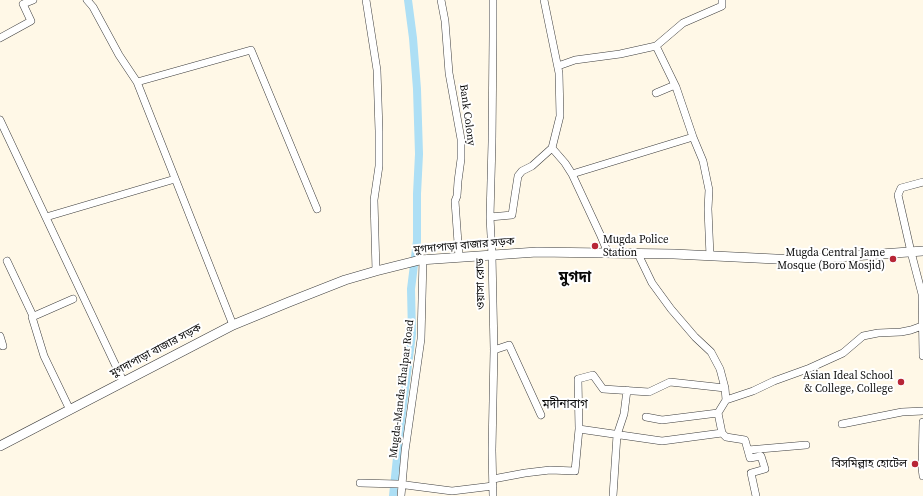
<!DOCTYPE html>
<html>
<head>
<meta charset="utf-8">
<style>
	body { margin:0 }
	canvas { display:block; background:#fff8e7 }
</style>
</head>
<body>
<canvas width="923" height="496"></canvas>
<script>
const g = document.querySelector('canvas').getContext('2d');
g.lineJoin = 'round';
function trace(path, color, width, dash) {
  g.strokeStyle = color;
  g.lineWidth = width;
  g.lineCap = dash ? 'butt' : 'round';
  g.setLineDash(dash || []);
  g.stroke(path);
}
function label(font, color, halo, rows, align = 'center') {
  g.font = font + ' "Source Serif 4","Noto Sans Bengali",serif';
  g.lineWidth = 4;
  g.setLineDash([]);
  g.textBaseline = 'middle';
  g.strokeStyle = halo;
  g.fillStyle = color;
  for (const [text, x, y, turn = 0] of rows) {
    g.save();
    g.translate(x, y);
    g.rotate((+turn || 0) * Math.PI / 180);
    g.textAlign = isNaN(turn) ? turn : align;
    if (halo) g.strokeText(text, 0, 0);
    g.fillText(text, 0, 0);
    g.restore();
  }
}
trace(new Path2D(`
	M393 496 400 429 412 334 411 289 417 241V194L419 154 417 89 413 38 408 0`), '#addff5', 8);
const minor = new Path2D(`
	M87 0 93 7 119 55 137 82 233 325
	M366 0 377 70 379 131V166L374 200 376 271
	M441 0 445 21 449 73 461 139V159L458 181 457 196 455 201 459 257
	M0 38 31 21 23 4 33 0
	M558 66 575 60 620 54 656 46 683 23 722 6V0
	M137 82 251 50 317 209
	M656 93 675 85
	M0 120 123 381
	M693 137 703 161 709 190 708 209 710 256
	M552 148 565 163 572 174 600 234 608 253
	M572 174 693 137 676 87 656 46
	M46 217 175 179
	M490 217 512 215 515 195 518 176 522 171 532 166 552 148 560 116 559 73 544 0
	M911 252 922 294 923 356
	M911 252 898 195 901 188 923 182
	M638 254 652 283 671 309 695 337 711 352 720 369 725 388 726 400
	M7 261 33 316
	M0 336 3 346
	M494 350 509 345 541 415
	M70 410 44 356 32 317 73 299
	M646 417 662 420 718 413
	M923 422 922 468 923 476
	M842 424 902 412 923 411
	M579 429 662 441 722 433
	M748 450 806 445
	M493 479 525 473 550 470 575 471 579 429 578 379 593 375 603 389 649 392 670 382 725 388
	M360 483 398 484 452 491 493 486
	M401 496 405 451 421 339 423 259
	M493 496 492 450 494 350 492 255 490 217 492 142 493 36V0
	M613 496 617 435 624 414 627 390
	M756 496 751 473 765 469 761 456 750 458 745 440 726 437 722 433 718 413 726 400 753 391 774 381 810 368 843 353 863 336 878 333 901 332 911 330 922 326`);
const tertiary = new Path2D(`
	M0 446 233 325 289 302 345 280 376 271 420 260 537 252 674 254 796 260 923 251`);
trace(minor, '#3d3d3d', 8);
trace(tertiary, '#3d3d3d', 10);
trace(minor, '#fff', 7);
trace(tertiary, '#fff', 9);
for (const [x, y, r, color] of [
	[595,246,4,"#b72536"],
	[893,259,4,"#b72536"],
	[901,382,4,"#b72536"],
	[915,464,4,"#b72536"]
]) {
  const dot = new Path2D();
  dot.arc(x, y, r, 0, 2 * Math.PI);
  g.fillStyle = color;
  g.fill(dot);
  trace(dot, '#fff', 1.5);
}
label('11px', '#0a0a0a', '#fff', [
	["Bank Colony",467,115,82],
	["মুগদাপাড়া বাজার সড়ক",464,246,-5],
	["ওয়াসা রোড",481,284,-91],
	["মুগদাপাড়া বাজার সড়ক",156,351,-28],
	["Mugda-Manda Khalpar Road",402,389,-83]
]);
label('11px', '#0a0a0a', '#fff', [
	["Mugda Police",603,240,"left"],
	["Station",603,253,"left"],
	["Mugda Central Jame",885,253],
	["Mosque (Boro Mosjid)",885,266],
	["Asian Ideal School",893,376],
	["& College, College",893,389],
	["বিসমিল্লাহ হোটেল",907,464]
], 'right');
label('12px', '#0a0a0a', '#fff', [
	["মদীনাবাগ",565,405]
]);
label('bold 15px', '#0a0a0a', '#fff', [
	["মুগদা",575,278]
]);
</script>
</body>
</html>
